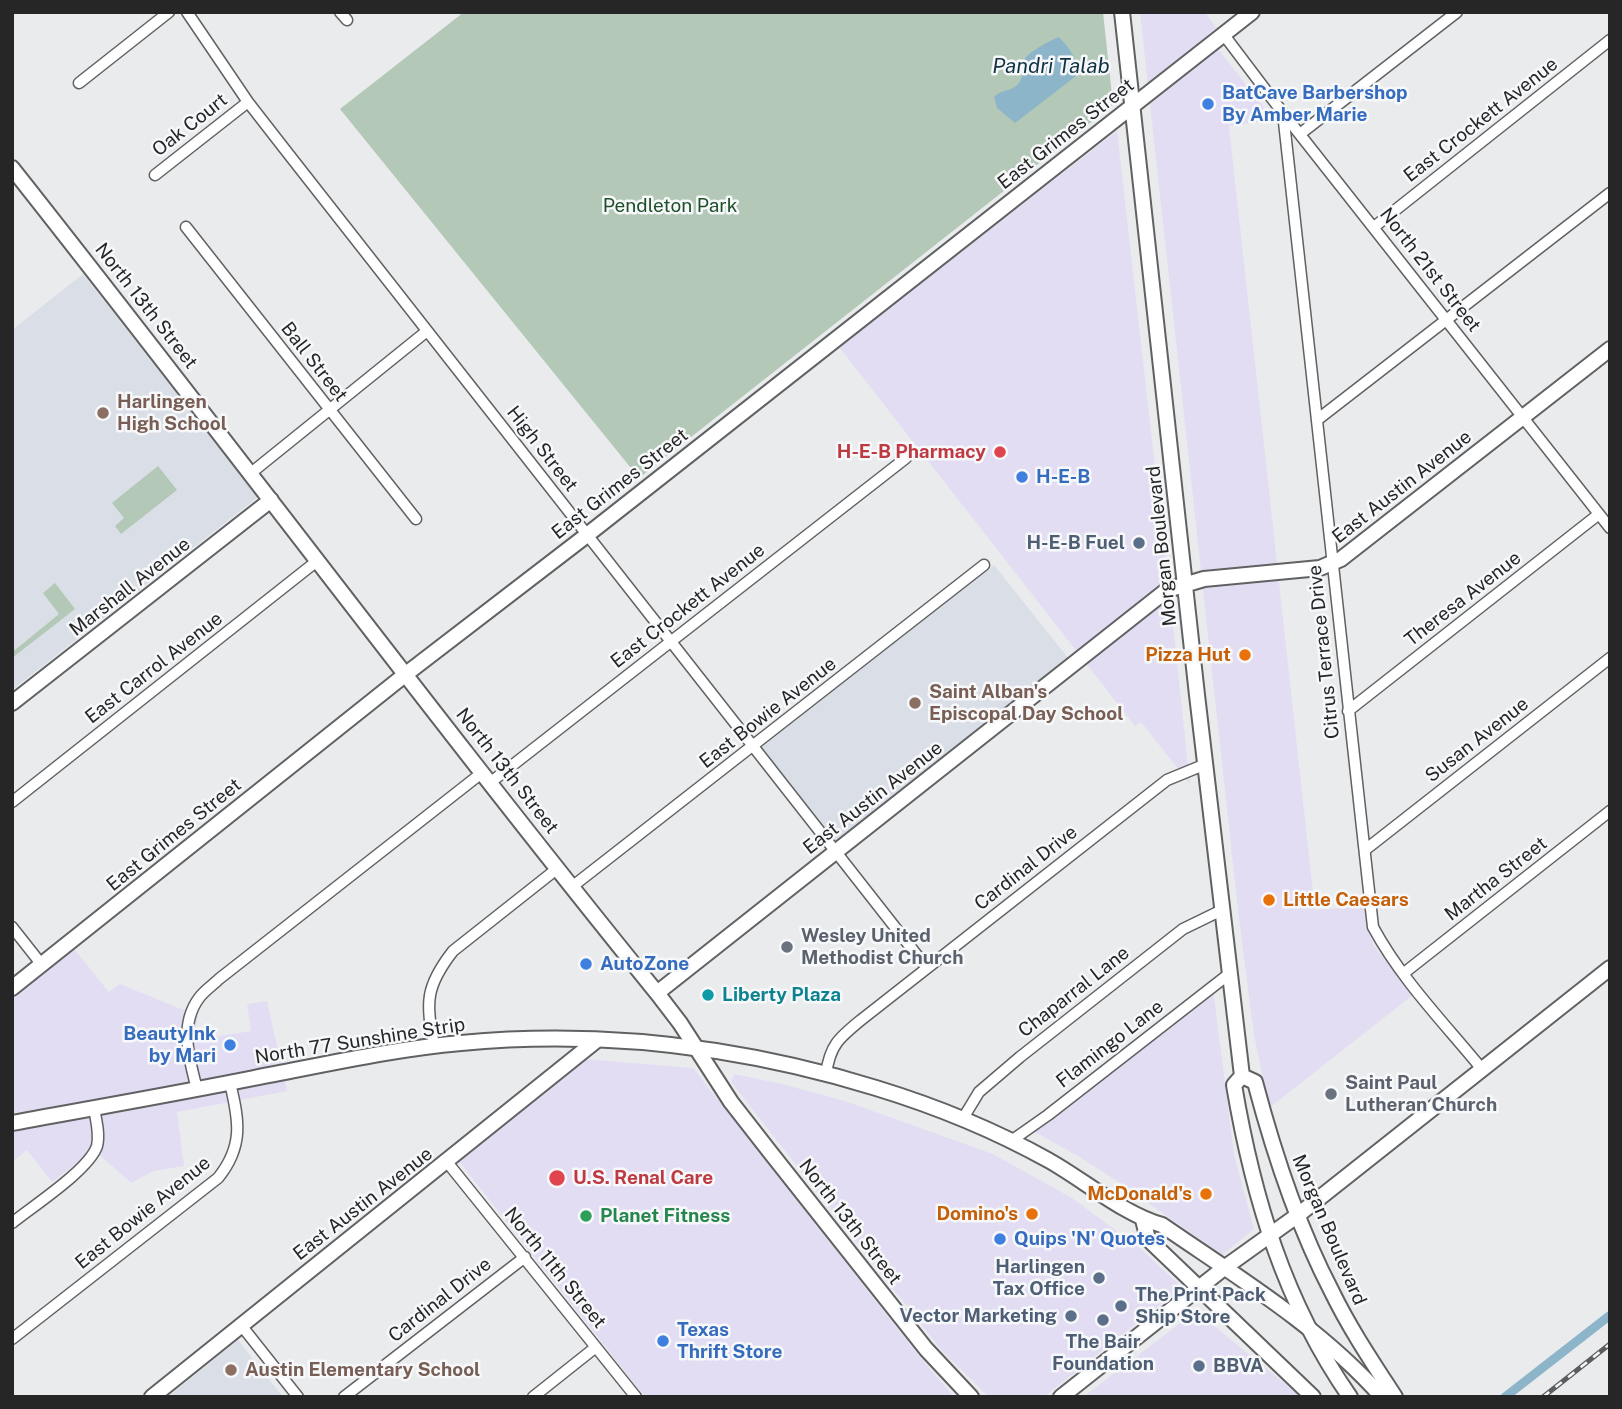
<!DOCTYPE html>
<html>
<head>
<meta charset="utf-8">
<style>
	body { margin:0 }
	#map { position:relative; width:1622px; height:1409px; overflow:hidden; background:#eaebed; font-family:"Public Sans",sans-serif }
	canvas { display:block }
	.frame { position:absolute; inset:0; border:14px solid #262627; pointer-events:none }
</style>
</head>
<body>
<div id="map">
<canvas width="1622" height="1409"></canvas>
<div class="frame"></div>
</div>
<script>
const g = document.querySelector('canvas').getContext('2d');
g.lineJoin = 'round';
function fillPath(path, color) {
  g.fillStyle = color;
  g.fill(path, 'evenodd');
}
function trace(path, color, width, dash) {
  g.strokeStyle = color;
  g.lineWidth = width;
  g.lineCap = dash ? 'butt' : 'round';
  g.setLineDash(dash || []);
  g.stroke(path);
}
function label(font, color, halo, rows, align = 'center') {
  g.font = font + ' "Public Sans",sans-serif';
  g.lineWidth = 5;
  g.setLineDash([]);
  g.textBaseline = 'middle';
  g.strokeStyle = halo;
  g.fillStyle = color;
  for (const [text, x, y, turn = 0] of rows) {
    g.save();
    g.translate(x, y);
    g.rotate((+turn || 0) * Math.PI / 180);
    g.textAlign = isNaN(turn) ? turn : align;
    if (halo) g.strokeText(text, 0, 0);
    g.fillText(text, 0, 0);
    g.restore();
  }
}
fillPath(new Path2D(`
	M1140 12H1205L1216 28 1207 35 1274 120 1229 126 1315 910 1364 906 1367 928 1374 946 1413 995 1269 1108 1254 1035 1239 919Z
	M1117 131 1173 625 1190 784 1141 722 1135 726 839 347Z
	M74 949 109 992 120 984 198 1016 194 1040 251 1031 247 1004 267 1001 287 1091 177 1112 184 1166 154 1171 131 1183 91 1147 82 1159 52 1182 27 1150 12 1162V997Z
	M1213 989 1234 1154 1254 1229 1222 1255 1117 1181 1078 1156 1033 1131Z
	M585 1059 693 1068 918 1355 954 1397H645L458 1160Z
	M734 1074 782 1084 845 1101 993 1154 1072 1198 1141 1249 1182 1287 1044 1397H989L942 1351 731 1082Z
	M1196 1311 1301 1397H1083Z`), '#e3ddf3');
fillPath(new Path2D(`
	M83 274 258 497 12 690V330Z
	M994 565 1068 658 837 842 761 747Z
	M238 1340 283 1397H168Z`), '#dadee7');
fillPath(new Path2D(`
	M464 12H1103L1113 105 639 478 340 109Z
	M158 466 177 490 121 534 115 526 124 518 112 503Z
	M55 583 75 609 12 658V650H15L59 614 43 593Z`), '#b3c8b6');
fillPath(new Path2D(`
	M1058 37C1069 45 1080 63 1076 76L1015 123 997 108 994 97C1001 89 1011 92 1018 84 1024 78 1022 71 1023 63 1025 53 1048 42 1058 37Z`), '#8db5ca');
trace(new Path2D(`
	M1505 1397 1609 1316`), '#8db5ca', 9);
const street = new Path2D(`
	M187 12 248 102 283 147 927 968
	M340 12 347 20
	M1224 35 1283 113 1610 528
	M79 83 169 12
	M1283 113 1373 927C1401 979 1444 1023 1481 1068
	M1300 134 1457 12
	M155 175 248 102
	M186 227 416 519
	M1374 227 1610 40
	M1317 420 1610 193
	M251 473 427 331
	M1348 711 1599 514
	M491 782 906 458
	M12 802 317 561
	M1365 850 1610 658
	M573 886 984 565
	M12 927 42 965
	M1404 973 1610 811
	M434 1045C426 1002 425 987 453 951L558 868
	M826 1074C830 1045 839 1038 861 1020L1167 780 1206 764
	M197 1089C189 1059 179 1025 199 998 204 991 213 985 219 979L483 772
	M962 1120 979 1092 1020 1057 1183 929 1222 910
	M1011 1141 1048 1115 1229 974
	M447 1162 636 1397
	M12 1223C33 1206 89 1170 97 1146 100 1134 96 1120 94 1108
	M241 1325 298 1397
	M12 1339 218 1178C244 1146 239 1120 230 1083
	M344 1397 525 1257
	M533 1397 596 1347`);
const secondary = new Path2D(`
	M1122 12 1197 695 1242 1076 1234 1085C1253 1197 1284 1302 1350 1397
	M12 168C229 442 437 722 657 993L680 1023 731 1102 770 1152 926 1349 971 1397
	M12 703 271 500
	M12 988 406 674 587 535 1252 12
	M657 993 1167 590 1204 579 1320 568 1341 559 1610 349
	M1242 1076 1255 1082C1274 1154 1297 1225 1332 1292 1350 1329 1373 1363 1395 1397
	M152 1397 597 1040
	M1061 1397 1224 1268 1298 1215 1610 968`);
const primary = new Path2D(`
	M12 1123C93 1108 174 1094 254 1078 323 1065 392 1049 461 1043 601 1030 742 1047 876 1088 935 1106 994 1130 1048 1160 1084 1180 1123 1214 1162 1225 1239 1278 1320 1327 1382 1397
	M1143 1220 1148 1239 1313 1397`);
trace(street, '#606162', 13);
trace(secondary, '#606162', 18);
trace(primary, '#606162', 18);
trace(street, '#fff', 10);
trace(secondary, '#fff', 14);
trace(primary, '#fff', 14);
const rail = new Path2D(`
	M1543 1397 1610 1344`);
trace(rail, '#5d5d5f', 5);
trace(rail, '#f7f8fa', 2.5, [8]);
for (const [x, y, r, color] of [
	[1208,104,7,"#3f7fe0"],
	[103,413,7,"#8d6e63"],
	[1000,452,7,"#e0444e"],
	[1022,477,7,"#3f7fe0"],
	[1139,543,7,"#5c6f8a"],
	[1245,655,7,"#e8710a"],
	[915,703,7,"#8d6e63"],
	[1269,900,7,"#e8710a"],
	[787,947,7,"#6b7280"],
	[586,964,7,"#3f7fe0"],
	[708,995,7,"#0f9aa8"],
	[230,1045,7,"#3f7fe0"],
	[1331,1094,7,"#6b7280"],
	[557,1178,9,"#e0444e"],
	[1206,1194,7,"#e8710a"],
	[1032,1214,7,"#e8710a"],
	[586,1216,7,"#2e9e5b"],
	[1000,1239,7,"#3f7fe0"],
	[1099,1278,7,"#5c6f8a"],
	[1121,1306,7,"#5c6f8a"],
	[1071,1316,7,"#5c6f8a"],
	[1103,1320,7,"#5c6f8a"],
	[663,1341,7,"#3f7fe0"],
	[1199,1366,7,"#5c6f8a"],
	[231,1370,7,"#8d6e63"]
]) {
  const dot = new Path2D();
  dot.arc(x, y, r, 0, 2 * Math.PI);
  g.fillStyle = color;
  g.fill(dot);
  trace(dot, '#f7f8fa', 2.5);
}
label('bold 19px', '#366cbe', '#f7f8fa', [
	["BatCave Barbershop",1222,93],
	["By Amber Marie",1222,115],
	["H-E-B",1036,477],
	["AutoZone",600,964],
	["BeautyInk",216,1034,"right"],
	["by Mari",216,1056,"right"],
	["Quips 'N' Quotes",1014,1239],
	["Texas",677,1330],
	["Thrift Store",677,1352]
], 'left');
label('19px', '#262627', '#f7f8fa', [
	["East Crockett Avenue",1481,120,-38],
	["Oak Court",190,125,-38],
	["East Grimes Street",1066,134,-38],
	["North 21st Street",1430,270,52],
	["North 13th Street",146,306,52],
	["Ball Street",314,362,52],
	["High Street",542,449,52],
	["East Grimes Street",620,484,-38],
	["East Austin Avenue",1402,487,-38],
	["Morgan Boulevard",1162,546,-96],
	["Marshall Avenue",130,587,-38],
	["Theresa Avenue",1463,599,-38],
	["East Crockett Avenue",688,606,-38],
	["Citrus Terrace Drive",1324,652,-96],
	["East Carrol Avenue",154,668,-38],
	["East Bowie Avenue",768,713,-38],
	["Susan Avenue",1477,740,-38],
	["North 13th Street",507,771,52],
	["East Austin Avenue",873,798,-38],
	["East Grimes Street",174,835,-39],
	["Cardinal Drive",1026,868,-38],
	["Martha Street",1496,879,-38],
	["Chaparral Lane",1074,992,-38],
	["North 77 Sunshine Strip",360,1041,-9],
	["Flamingo Lane",1110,1044,-38],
	["East Austin Avenue",363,1204,-38],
	["East Bowie Avenue",143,1213,-39],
	["North 13th Street",850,1222,52],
	["Morgan Boulevard",1329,1230,67],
	["North 11th Street",555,1268,51],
	["Cardinal Drive",440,1300,-38]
]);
label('19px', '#1e4f2a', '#f7f8fa', [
	["Pendleton Park",670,206]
]);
label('bold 19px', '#785e54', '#f7f8fa', [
	["Harlingen",117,402],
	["High School",117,424],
	["Saint Alban's",929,692],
	["Episcopal Day School",929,714],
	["Austin Elementary School",245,1370]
], 'left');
label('bold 19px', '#be3a42', '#f7f8fa', [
	["H-E-B Pharmacy",986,452],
	["U.S. Renal Care",573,1178,"left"]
], 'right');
label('bold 19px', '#4e5e75', '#f7f8fa', [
	["H-E-B Fuel",1125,543],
	["Harlingen",1085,1267],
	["Tax Office",1085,1289],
	["The Print Pack",1135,1295,"left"],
	["Ship Store",1135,1317,"left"],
	["Vector Marketing",1057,1316],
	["The Bair",1103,1342,"center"],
	["Foundation",1103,1364,"center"],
	["BBVA",1213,1366,"left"]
], 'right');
label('bold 19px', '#c56008', '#f7f8fa', [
	["Pizza Hut",1231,655],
	["Little Caesars",1283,900,"left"],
	["McDonald's",1192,1194],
	["Domino's",1018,1214]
], 'right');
label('bold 19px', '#5b616d', '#f7f8fa', [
	["Wesley United",801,936],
	["Methodist Church",801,958],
	["Saint Paul",1345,1083],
	["Lutheran Church",1345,1105]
], 'left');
label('bold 19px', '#0d838f', '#f7f8fa', [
	["Liberty Plaza",722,995]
], 'left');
label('bold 19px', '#27864d', '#f7f8fa', [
	["Planet Fitness",600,1216]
], 'left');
label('italic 21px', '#103444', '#f7f8fa', [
	["Pandri Talab",1051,67]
]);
</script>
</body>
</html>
